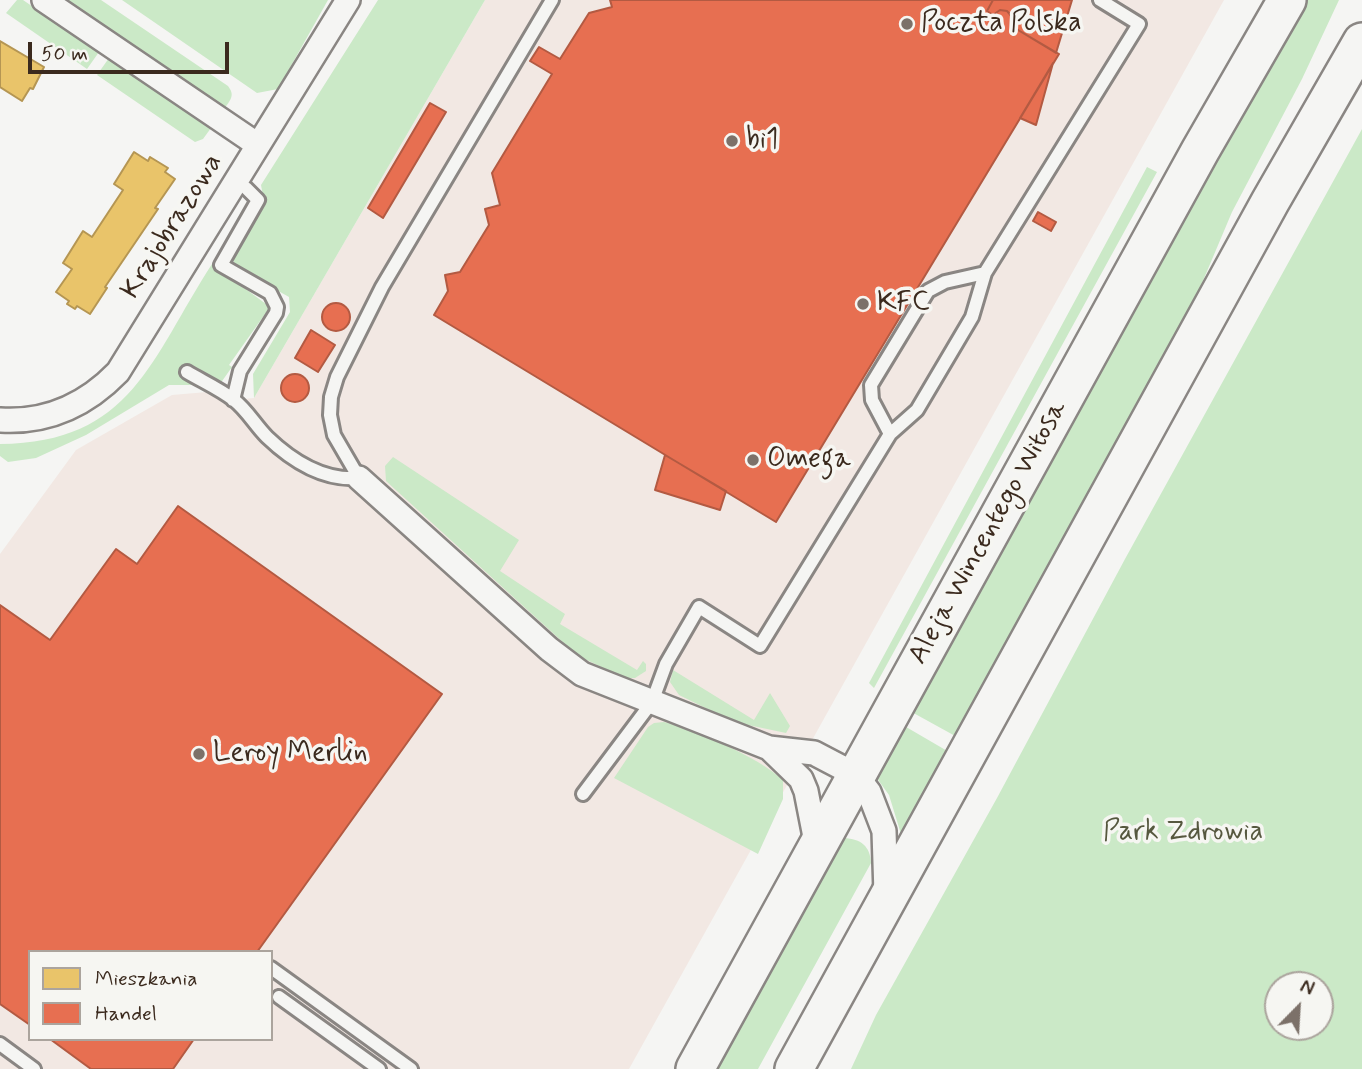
<!DOCTYPE html>
<html>
<head>
<meta charset="utf-8">
<style>
	body { margin:0 }
	#map { position:relative; width:1362px; height:1069px; overflow:hidden; background:#f5f5f3; font-family:Mynerve,sans-serif }
	canvas { display:block }
	.legend { position:absolute; left:28px; top:950px; width:245px; height:91px; box-sizing:border-box; background:#f6f6f2; border:2px solid #aba49d; margin:0; padding:9px 12px; list-style:none; font-size:21px; color:#3b2a1e }
	.legend li { display:flex; align-items:center; gap:14px; height:35px }
	.legend b { width:35px; border:2px solid #aba49d }
	.north { position:absolute; left:1264px; top:971px; width:70px; height:70px; box-sizing:border-box; background:#f6f6f2; border:2px solid #aba49d; border-radius:50%; rotate:24deg; font-size:19px; font-weight:700; line-height:28px; text-align:center; color:#3b2a1e }
	.north::after { content:''; display:block; margin:auto; width:24px; height:32px; background:#7c7169; clip-path:polygon(50% 0,100% 100%,50% 72%,0 100%) }
	.scale { position:absolute; left:28px; top:42px; width:201px; height:32px; box-sizing:border-box; border:4px solid #3b2a1e; border-top:0; padding-left:9px; font-size:21px; line-height:24px; white-space:nowrap; color:#3b2a1e; -webkit-text-stroke:5px #f6f6f2; paint-order:stroke }
</style>
</head>
<body>
<div id="map">
<canvas width="1362" height="1069"></canvas>
<ul class="legend">
<li><b style="height:19px;background:#e9c46a"></b>Mieszkania</li>
<li><b style="height:19px;background:#e76f51"></b>Handel</li>
</ul>
<div class="north">N</div>
<div class="scale">50 m</div>
</div>
<script>
const g = document.querySelector('canvas').getContext('2d');
g.lineJoin = 'round';
function fillPath(path, color) {
  g.fillStyle = color;
  g.fill(path, 'evenodd');
}
function trace(path, color, width, dash) {
  g.strokeStyle = color;
  g.lineWidth = width;
  g.lineCap = dash ? 'butt' : 'round';
  g.setLineDash(dash || []);
  g.stroke(path);
}
function label(font, color, halo, rows, align = 'center') {
  g.font = font + ' Mynerve,sans-serif';
  g.lineWidth = 7;
  g.setLineDash([]);
  g.textBaseline = 'middle';
  g.strokeStyle = halo;
  g.fillStyle = color;
  for (const [text, x, y, turn = 0] of rows) {
    g.save();
    g.translate(x, y);
    g.rotate((+turn || 0) * Math.PI / 180);
    g.textAlign = isNaN(turn) ? turn : align;
    if (halo) g.strokeText(text, 0, 0);
    g.fillText(text, 0, 0);
    g.restore();
  }
}
fillPath(new Path2D(`
	M485 0H1224L629 1069H0V554L76 450 172 395 207 392 221 401 254 398ZM30 952H271V1039H30Z`), '#f2e8e3');
fillPath(new Path2D(`
	M17 0H23L99 52 87 69 6 13Z
	M65 0H101L228 86C235 95 231 99 225 108Z
	M122 0H328L278 89 257 93Z
	M378 0H485L254 398 253 374 290 312 289 297 234 266 233 256 264 201 261 185Z
	M1305 0H1339L1302 79 1232 212 1194 302 1162 366 957 737 908 710Z
	M109 58 211 128 203 139 195 142 97 75Z
	M1362 129V1069H851L876 1015 997 798 1125 559ZM1278 985H1320V1027H1278Z
	M1147 167 1157 172 874 688 869 683Z
	M212 264 270 307 229 365 232 367 220 384 190 366 183 376 196 385H169L86 435 36 458 8 462 0 456V444C132 443 151 358 212 264Z
	M393 457 519 540 500 571 565 614 560 624 637 670 643 661 646 664V671L635 678H625L578 656 386 481 385 466Z
	M673 670 754 720 770 693 790 726 786 733 734 722 679 695 670 682Z
	M664 722C696 730 758 757 783 780V799L758 854 614 778 648 727 654 723Z
	M901 724 949 752 903 833 901 834 889 795 876 777Z
	M844 838C861 839 870 846 871 863L758 1069H712L838 841Z`), '#cbe9c7');
const homes = new Path2D(`
	M0 41 44 67 33 89 30 88 22 101 0 87Z
	M134 152 148 161 150 157 168 168 165 172 175 179 155 208 158 209 105 287 107 288 90 314 77 306 75 309 67 304 69 301 56 292 72 269 63 263 83 231 92 237 123 190 114 184Z`);
fillPath(homes, '#e9c46a');
trace(homes, '#b59653', 2);
const shops = new Path2D(`
	M610 0H993L987 11 993 15 1000 10 1007 11 1013 18V27L1059 54 776 522 434 315 448 291 445 275 460 272 489 225 485 209 500 205 492 173 552 74 530 61 539 47 560 59 589 13 612 7Z
	M993 0H1072L1056 53 1013 27V18L1007 11 1000 10 993 15 987 11Z
	M1053 63 1036 125 1020 118Z
	M430 103 446 112 383 218 368 208Z
	M1038 212 1056 222 1051 231 1033 221Z
	M322 317a14 14 0 1 1 28 0a14 14 0 1 1-28 0Z
	M311 330 335 345 318 372 295 358Z
	M281 388a14 14 0 1 1 28 0a14 14 0 1 1-28 0Z
	M665 455 726 491 720 510 655 490Z
	M178 506 442 694 257 952H30V1025L0 1004V605L50 640 116 549 137 564Z
	M50 1039H194L173 1069H91Z`);
fillPath(shops, '#e76f51');
trace(shops, '#b35a42', 2);
const lane = new Path2D(`
	M187 372C202 381 220 389 234 400 247 410 255 425 267 437 292 461 323 481 359 478L334 435 330 415 331 397 337 377 382 287 552 0
	M233 400 240 371 276 313 277 307 270 293 221 265 258 200 246 188
	M890 434 872 400 871 385 928 291 945 282 985 273
	M583 794 652 702 666 664 699 607 760 646 890 434 917 410 972 317 985 273 1139 24 1100 0
	M271 968 411 1069
	M279 997 379 1069
	M0 1044 34 1069`);
const street = new Path2D(`
	M44 0 258 145
	M0 420C47 423 86 405 118 372L348 0
	M359 478 549 649 582 674 769 748 814 753 856 775 869 792 884 831 886 894
	M769 748 801 779 806 791 817 847`);
const primary = new Path2D(`
	M695 1069 1200 151 1287 0
	M794 1069 1270 202 1362 42`);
trace(lane, '#8a8683', 18);
trace(street, '#8a8683', 28);
trace(primary, '#8a8683', 42);
trace(lane, '#f5f5f3', 12);
trace(street, '#f5f5f3', 23);
trace(primary, '#f5f5f3', 37);
for (const [x, y, r, color] of [
	[907,24,7,"#7c7169"],
	[732,141,7,"#7c7169"],
	[863,304,7,"#7c7169"],
	[753,460,7,"#7c7169"],
	[199,754,7,"#7c7169"]
]) {
  const dot = new Path2D();
  dot.arc(x, y, r, 0, 2 * Math.PI);
  g.fillStyle = color;
  g.fill(dot);
  trace(dot, '#f6f6f2', 2.5);
}
label('28px', '#3b2a1e', '#f6f6f2', [
	["Poczta Polska",921,24],
	["bi1",746,141],
	["KFC",877,304],
	["Omega",767,460],
	["Leroy Merlin",213,754]
], 'left');
label('28px', '#3b2a1e', '#f6f6f2', [
	["Krajobrazowa",173,227,-58],
	["Aleja Wincentego Witosa",989,533,-61]
]);
label('28px', '#56583f', '#f6f6f2', [
	["Park Zdrowia",1183,833]
]);
</script>
</body>
</html>
